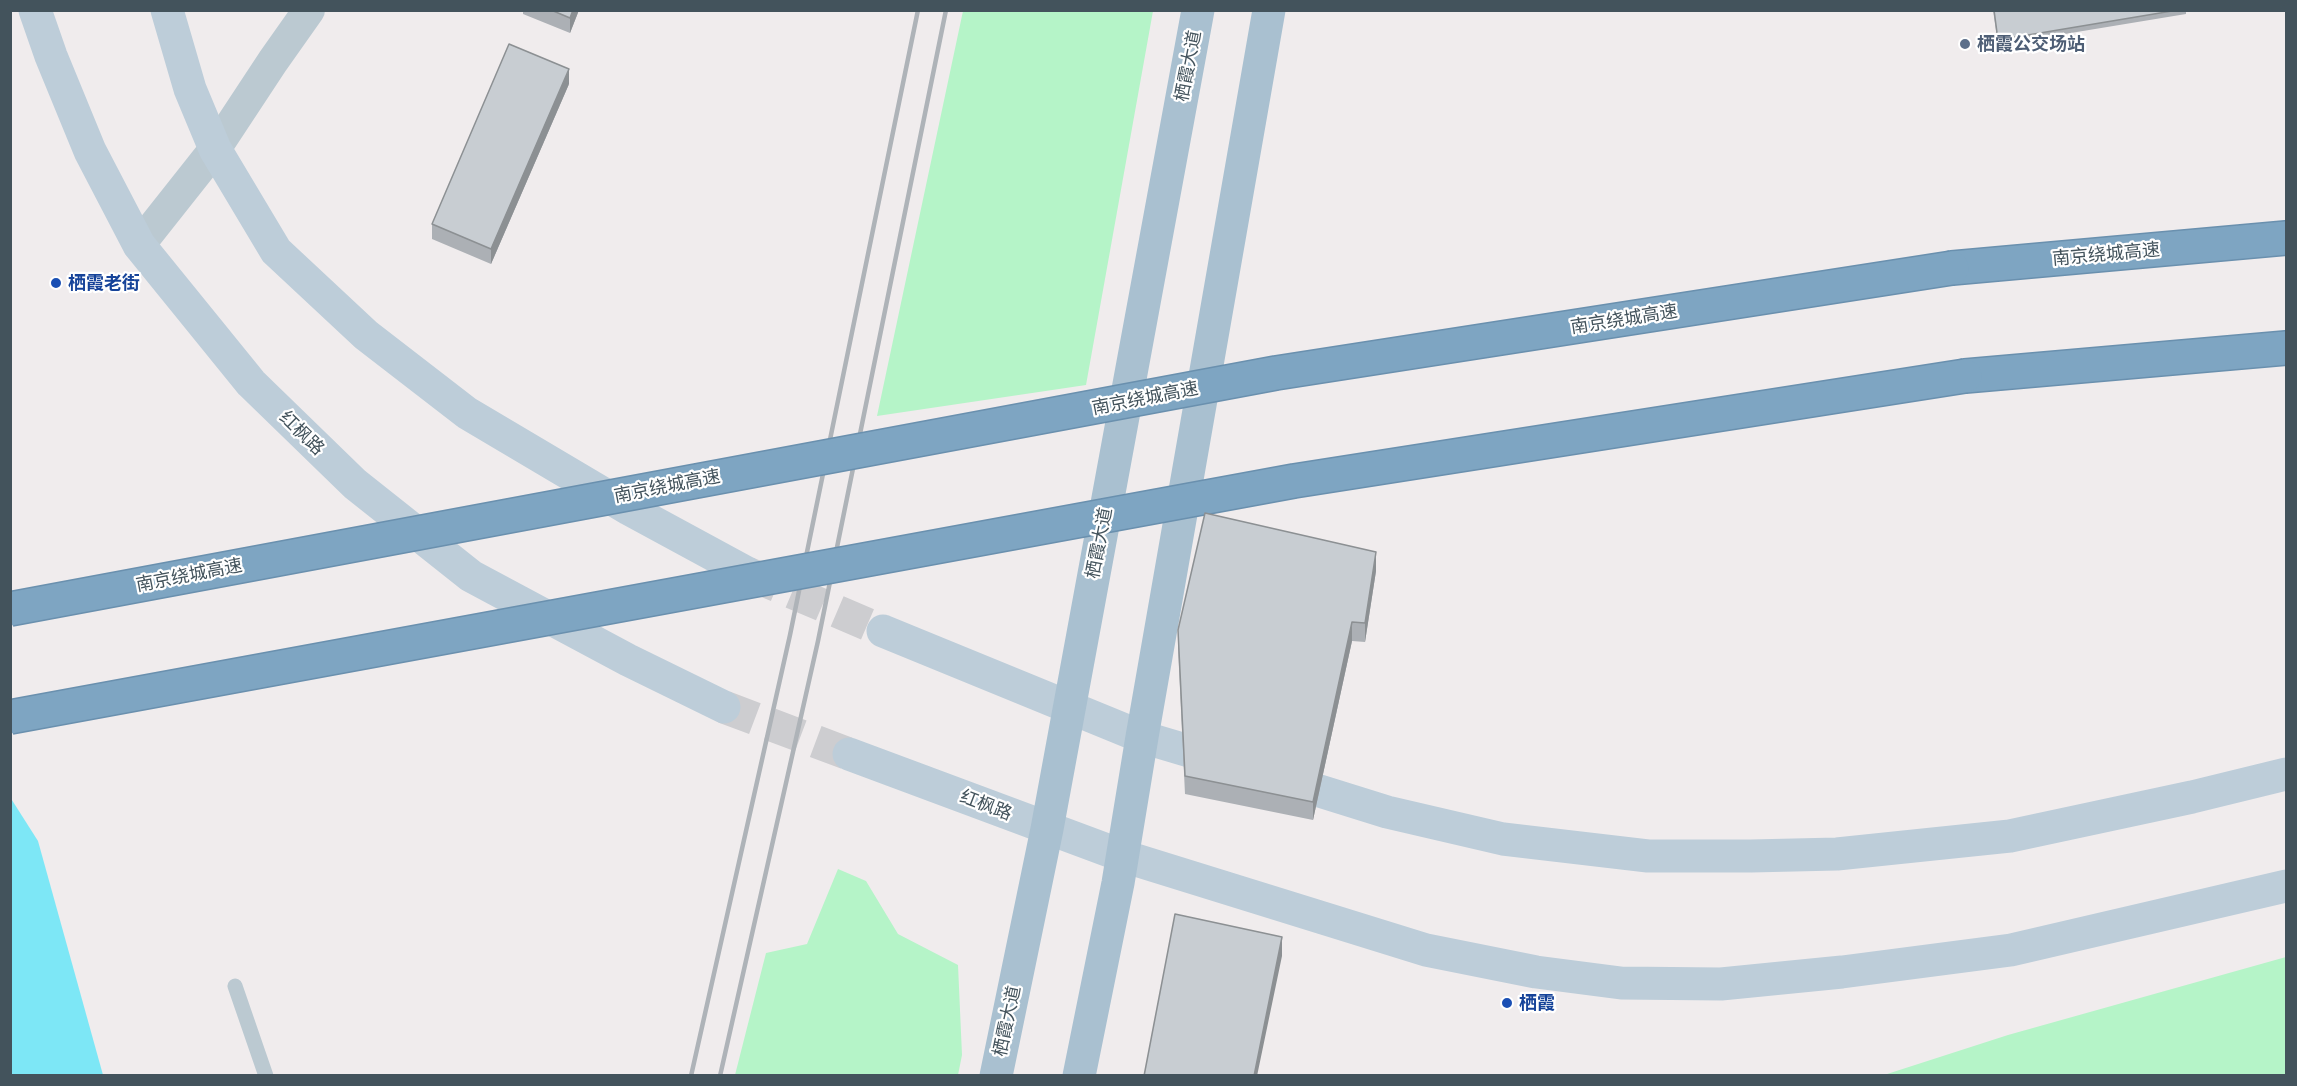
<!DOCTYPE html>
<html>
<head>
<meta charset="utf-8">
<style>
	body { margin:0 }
	#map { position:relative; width:2297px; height:1086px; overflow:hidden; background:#f0eced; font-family:"Exo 2",sans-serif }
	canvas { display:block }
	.frame { position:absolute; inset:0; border:12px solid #43535c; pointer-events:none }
</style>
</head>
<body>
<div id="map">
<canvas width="2297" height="1086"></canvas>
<div class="frame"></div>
</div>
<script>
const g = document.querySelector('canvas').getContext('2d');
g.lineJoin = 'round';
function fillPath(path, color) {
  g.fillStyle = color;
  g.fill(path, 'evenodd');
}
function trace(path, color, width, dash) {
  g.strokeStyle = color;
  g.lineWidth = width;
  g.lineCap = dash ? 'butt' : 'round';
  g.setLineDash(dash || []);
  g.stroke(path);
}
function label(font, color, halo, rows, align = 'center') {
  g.font = font + ' "Exo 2","Noto Sans SC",sans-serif';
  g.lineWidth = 4.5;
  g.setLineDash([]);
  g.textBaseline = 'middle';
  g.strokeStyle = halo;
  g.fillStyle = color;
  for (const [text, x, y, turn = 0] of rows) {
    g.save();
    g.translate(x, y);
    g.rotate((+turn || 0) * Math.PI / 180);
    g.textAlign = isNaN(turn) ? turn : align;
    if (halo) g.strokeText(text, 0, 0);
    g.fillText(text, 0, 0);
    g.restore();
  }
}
fillPath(new Path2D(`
	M963 11H1153L1086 385 877 416Z
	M838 869 866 881 898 934 958 965 962 1055 958 1075H735L766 953 807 944Z
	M2286 957V1075H1884L2008 1035Z`), '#b5f4c8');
fillPath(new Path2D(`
	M10 797 38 841 103 1075H11Z`), '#7de7f6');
trace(new Path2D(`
	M747 573 883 631
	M724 707 849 754`), '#cdcdd0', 33, [33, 16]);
const highway = new Path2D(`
	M1952 268 2286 238
	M1965 376 2286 348`);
trace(highway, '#6a90ae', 36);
trace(new Path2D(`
	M235 986 266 1076`), '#bbc9d1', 15);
trace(new Path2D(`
	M139 245 215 149 273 61 309 10`), '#bbc9d1', 32);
trace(new Path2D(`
	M35 10 51 56 90 151 139 245 251 383 355 484 471 576 628 660 724 707
	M167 10 190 89 215 149 276 251 366 335 467 413 629 509 747 573
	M883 631 1142 737 1226 762
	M849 754 1123 856 1426 950 1536 972 1621 983 1721 984 1842 972 2011 950 2286 886
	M1278 778 1387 812 1503 839 1648 856H1751L1837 854 2010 836 2192 797 2286 774`), '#bdcdd9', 33);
trace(new Path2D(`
	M996 1076 1047 829 1198 10
	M1079 1076 1118 883 1142 737 1269 10`), '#a9c0d0', 33);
trace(highway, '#7ea5c2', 33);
trace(new Path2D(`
	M691 1076 790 635 918 10
	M720 1076 818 641 946 10`), '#aeb3b8', 4.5);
const highwayBridge = new Path2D(`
	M10 609 1276 373 1952 268
	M10 717 1294 481 1965 376`);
trace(highwayBridge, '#6a90ae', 36, []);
trace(highwayBridge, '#7ea5c2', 33);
fillPath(new Path2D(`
	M523 10H579L570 33 523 14Z
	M1993 10H2186V14L1998 45Z
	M569 84 491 264 432 239V224Z
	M1376 571 1365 642 1352 641 1313 820 1185 794 1178 648V630Z`), '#acb0b5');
fillPath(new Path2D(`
	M573 10H579L570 33V18Z
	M569 69V84L491 264V249Z
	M1376 552V571L1365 642V623Z
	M1352 622V641L1313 820V802Z
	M1282 937V956L1257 1076H1254Z`), '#8c9093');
const building = new Path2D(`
	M551 10H573L570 18Z
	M1994 10H2178L1998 40Z
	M509 44 569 69 491 249 432 224Z
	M1205 513 1376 552 1365 623 1352 622 1313 802 1185 776 1178 630Z
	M1175 914 1282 937 1254 1076H1144Z`);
fillPath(building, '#c8cdd2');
trace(building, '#8c9093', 1.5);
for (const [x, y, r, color] of [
	[1965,44,6,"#5c6f8a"],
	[56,283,6,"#1a4fb4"],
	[1507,1003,6,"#1a4fb4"]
]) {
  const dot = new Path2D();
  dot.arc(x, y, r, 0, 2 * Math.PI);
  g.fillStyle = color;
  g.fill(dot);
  trace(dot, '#fff', 2);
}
label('bold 18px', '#4e5e75', '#fff', [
	["栖霞公交场站",1977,44]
], 'left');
label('18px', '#43535c', '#fff', [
	["栖霞大道",1188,66,-79],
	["南京绕城高速",2106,254,-5],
	["南京绕城高速",1624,319,-9],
	["南京绕城高速",1145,398,-11],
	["红枫路",302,433,44],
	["南京绕城高速",667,486,-11],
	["栖霞大道",1099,543,-79],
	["南京绕城高速",189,575,-11],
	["红枫路",986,805,21],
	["栖霞大道",1007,1021,-78]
]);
label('bold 18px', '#164399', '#fff', [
	["栖霞老街",68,283],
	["栖霞",1519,1003]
], 'left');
</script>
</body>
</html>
